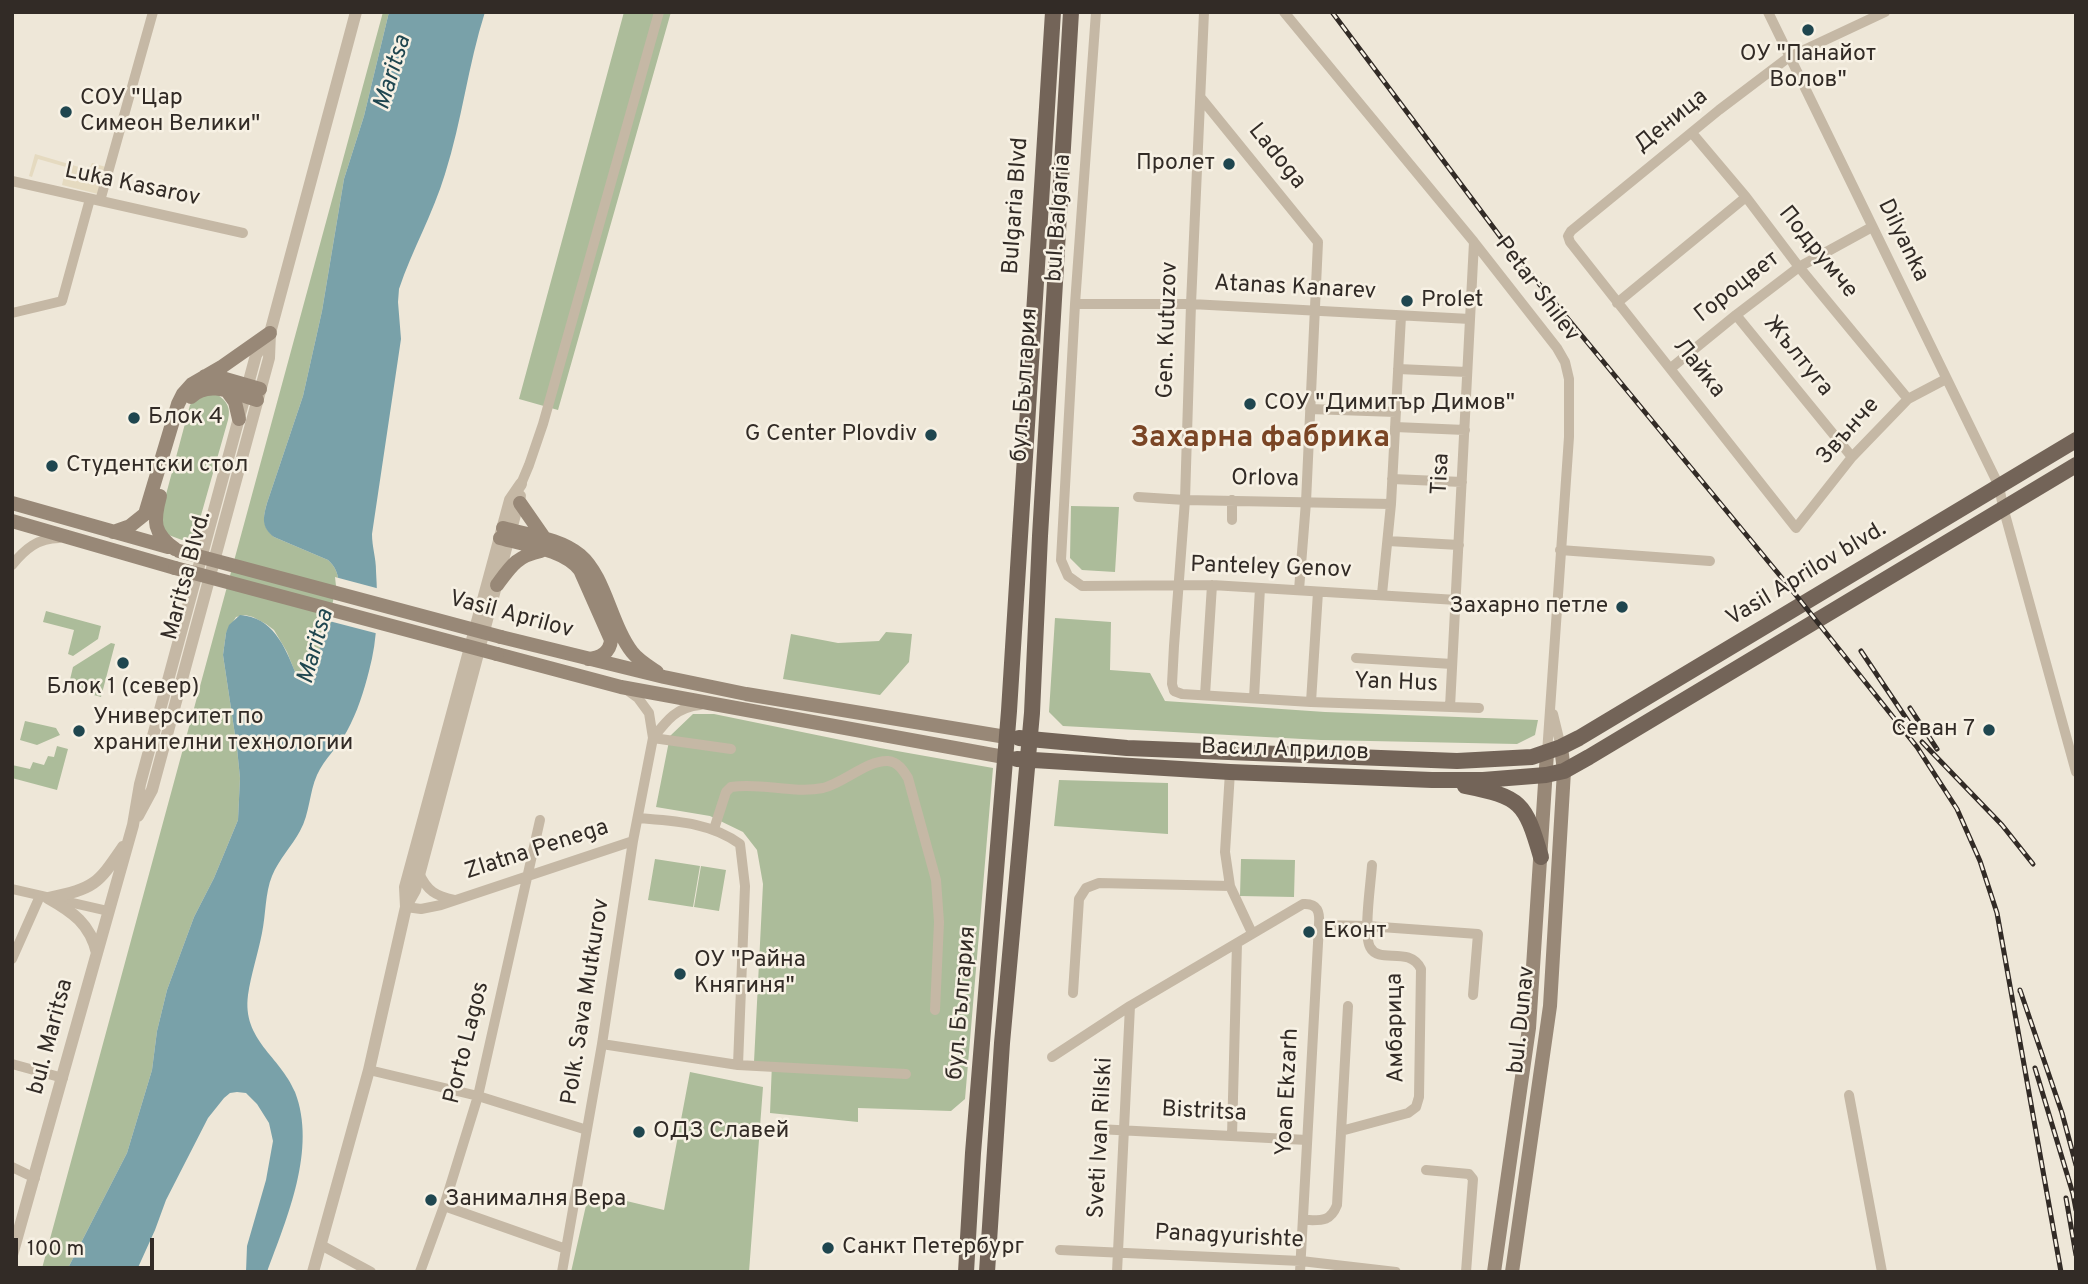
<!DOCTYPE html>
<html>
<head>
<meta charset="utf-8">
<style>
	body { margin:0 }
	#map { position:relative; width:2088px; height:1284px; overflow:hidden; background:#eee7d8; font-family:Overpass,sans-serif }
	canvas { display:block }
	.frame { position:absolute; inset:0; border:14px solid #322b26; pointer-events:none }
	.scale { position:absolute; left:14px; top:1238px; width:140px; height:32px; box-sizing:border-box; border:4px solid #322b26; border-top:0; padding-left:9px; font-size:21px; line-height:24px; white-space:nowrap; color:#322b26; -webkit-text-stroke:5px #f7f1e4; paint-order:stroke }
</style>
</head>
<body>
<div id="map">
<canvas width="2088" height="1284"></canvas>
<div class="frame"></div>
<div class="scale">100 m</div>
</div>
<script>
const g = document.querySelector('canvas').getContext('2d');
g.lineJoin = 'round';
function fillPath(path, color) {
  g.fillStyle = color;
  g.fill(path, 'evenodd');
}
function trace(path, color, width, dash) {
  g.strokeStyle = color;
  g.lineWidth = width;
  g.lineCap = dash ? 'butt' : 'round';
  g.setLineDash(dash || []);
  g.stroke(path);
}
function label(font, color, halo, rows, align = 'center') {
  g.font = font + ' Overpass,sans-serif';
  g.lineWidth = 5;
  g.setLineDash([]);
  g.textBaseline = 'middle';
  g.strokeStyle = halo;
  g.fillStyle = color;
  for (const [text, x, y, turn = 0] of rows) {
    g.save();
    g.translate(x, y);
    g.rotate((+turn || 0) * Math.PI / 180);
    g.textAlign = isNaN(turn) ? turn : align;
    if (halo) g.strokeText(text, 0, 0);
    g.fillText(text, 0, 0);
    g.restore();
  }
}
fillPath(new Path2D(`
	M383 12H389L364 116 344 179 322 311 303 396 267 503C263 517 262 527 274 537L328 560C357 585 321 644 309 671L305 675 298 676 295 672 287 652 274 630 266 624 253 617 245 615 236 617 226 633 223 655 237 748 240 778 238 820 214 878 194 917 167 990 157 1031 152 1070 127 1153 66 1272H41Z
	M624 12H671L558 410 519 399Z
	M217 394C227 402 231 407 228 420L194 540H182L166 534 160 517 190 405 198 396Z
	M1071 506 1119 507 1115 572 1082 570 1070 558Z
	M46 611 101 626 98 639 73 656 68 654 74 630 43 622Z
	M1055 618 1111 622 1110 670 1150 673 1165 701 1325 712 1538 720 1535 735 1517 744 1321 740 1063 726 1049 712Z
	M886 632 912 634 909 662 880 695 783 679 791 634 838 643 879 641Z
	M111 643 115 644 101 697 68 688 73 667Z
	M693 714H714L880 748 993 768 965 1099 951 1111 858 1108V1122L770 1113 772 1063 754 1062 763 884 757 850 743 832 710 816 656 807 670 736Z
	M25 721 56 728 60 735 37 745 20 740Z
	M57 746 68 749 57 790 12 778V765L30 769 33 762 44 765 48 756 54 757Z
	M1059 780 1168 783V834L1054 826Z
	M655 859 700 866 693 907 648 900Z
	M1241 859 1295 860 1294 897 1240 896Z
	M701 866 726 870 719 911 694 907Z
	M690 1072 763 1087 749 1272H571L589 1192 664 1210Z`), '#acbc9a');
fillPath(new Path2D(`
	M35 154 89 170 92 163 106 167 98 194 62 185 66 167 38 159 32 177 29 176Z`), '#e5dac0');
fillPath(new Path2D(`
	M389 12H485C468 65 462 121 445 174 433 214 412 250 399 289L398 302 401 339 372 534C372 547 376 558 376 571 378 604 378 639 369 671 364 691 357 713 347 731 339 746 324 759 317 775 309 793 310 813 300 831 292 846 279 859 272 876 265 893 266 914 262 933 258 954 251 974 248 995 242 1040 280 1056 295 1092 317 1149 287 1218 267 1272H246L247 1246 266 1180 273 1141 269 1123 257 1104 246 1093 237 1092 230 1093 224 1098 208 1118 166 1200 155 1230 136 1272H66L127 1153 152 1070 157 1031 167 990 194 917 214 878 238 820 240 778 237 748 223 655 226 633 229 625 240 615C272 617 285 646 295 672L298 676 305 675 309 671C321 644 357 585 328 560L274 537C261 527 263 518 267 503L303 396 322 311 344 179 364 116Z`), '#79a1a9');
fillPath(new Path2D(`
	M335 577 380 589 379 634 329 621 336 586Z`), '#eee7d8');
trace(new Path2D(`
	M1096 12 1075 304 1061 560 1068 576 1082 586 1212 585 1457 600
	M1204 12 1191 304 1185 500 1174 646 1172 684 1174 691 1182 694 1311 702 1479 708
	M1284 12 1474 242 1557 348 1565 362 1569 379V437L1547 753
	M1768 12 1999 486 2003 507 2076 772
	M1885 12 1789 57 1719 110 1571 231 1568 236 1570 242 1796 528 1852 457 1908 399 1946 379
	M1201 98 1318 242 1306 502 1299 590
	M1692 133 1746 197 1799 267 1908 399
	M12 181 243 233
	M100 201 153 12
	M1617 303 1746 197
	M1075 304H1191L1470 319
	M12 313 62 301 90 199
	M1736 315 1852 457
	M1671 368 1736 315 1799 267 1872 227
	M1398 369 1467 372
	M1310 409 1396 412
	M1395 427 1465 430
	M1392 479 1462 482
	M521 484 529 465 543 424 659 12
	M1138 497 1185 500 1391 504
	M1232 520V500
	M1388 541 1459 545
	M1560 550 1710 561
	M12 565C25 549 38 538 59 538
	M1382 594 1391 504 1401 316
	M1356 658 1452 664
	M1205 695 1212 585
	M1254 698 1260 588
	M1311 702 1318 592
	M1450 707 1474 242
	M1553 714 1561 747
	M653 738 731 749
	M653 738C667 720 677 707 700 705
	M1230 772 1225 852 1230 886 1252 933
	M638 818C674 821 710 822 740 844L745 886 738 1065
	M714 829 726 792 731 787C761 782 793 794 823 788 844 783 867 760 888 761 898 762 903 770 908 778L936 880 939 922 935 1010
	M419 873C427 891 436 896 454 900
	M12 889 108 911
	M406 907 421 909 441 905 633 841
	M1319 925 1367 926 1478 934 1473 995
	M12 959 40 896
	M1073 993 1079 899 1086 888 1099 883 1230 886
	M602 1044 738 1065 906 1074
	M1052 1057 1130 1006 1303 904C1318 903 1320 912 1319 925L1300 1272
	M12 1064 63 1078
	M369 1070 478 1096 587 1130
	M1849 1095 1882 1272
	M1098 1129 1307 1140
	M1341 1131 1408 1113 1416 1107 1419 1097 1421 969C1409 945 1379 965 1370 947 1363 934 1371 882 1372 865
	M1232 1136 1237 943
	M12 1167 35 1178
	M1426 1170 1469 1174 1473 1179 1466 1272
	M444 1206 566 1249
	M1303 1220C1320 1220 1330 1223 1337 1205L1348 1006
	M321 1245 371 1272
	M1060 1250 1301 1261 1396 1272
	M420 1272 444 1206 478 1096 540 820
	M562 1272 602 1044 633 841 653 738 649 713 638 698 627 690
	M1117 1272 1130 1006`), '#c5b8a5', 10);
trace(new Path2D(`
	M138 816 152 790 269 358 270 333 356 12
	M48 898C95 888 97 885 123 847
	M48 898C73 912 90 924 97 953
	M406 906 415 890 520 496
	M12 1255 133 825 140 784 256 355 268 336
	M313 1272 369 1070 406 907 405 887 510 500 521 484`), '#c5b8a5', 12);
trace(new Path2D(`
	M205 376 222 378 260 389
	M227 391 235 402 239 419
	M191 397C209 379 236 394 257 400
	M160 496C153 522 153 533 175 549
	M12 503 168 547
	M520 503 545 539
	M12 521 175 568
	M503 528C527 535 560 538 580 555 605 576 611 625 632 652 638 660 648 666 657 672
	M113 532 130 526 145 514 178 404 183 394 192 384 223 366 270 333
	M500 538C525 545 564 549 580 570L611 640C610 653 600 658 588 659
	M497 585C511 566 517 556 541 551
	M501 637 664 677 746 694 1006 737
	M497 654 621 687 1004 757
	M1494 1272 1529 1028 1547 753
	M1512 1272 1550 1006 1564 771 1561 747`), '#988877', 14);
trace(new Path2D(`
	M1019 738 1127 748 1457 761 1532 757 1561 747 1579 738 2076 440
	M1017 759 1230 772 1432 780H1483L1546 775 1564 771 1589 757 2076 465
	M1465 786C1521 797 1525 802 1541 857
	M966 1272 973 1153 1009 711 1053 12
	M987 1272 1002 1043 1032 713 1040 536 1071 12`), '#736458', 16);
const rail = new Path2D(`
	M1332 12 1502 239 1791 589 1917 747 1957 809 1980 861 1997 913 2061 1272
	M1861 651 1910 724
	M1910 708 1937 749
	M1922 742 2002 825 2033 864
	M2020 991V990L2062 1113 2076 1165
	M2035 1068 2073 1194 2076 1210
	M2066 1198 2076 1255`);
trace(rail, '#322b26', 5);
trace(rail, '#f7f1e4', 2.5, [8]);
trace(new Path2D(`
	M179 551 501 637
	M175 568 497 654`), '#988877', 14);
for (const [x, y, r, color] of [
	[1808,30,7,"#1f464f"],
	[66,112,7,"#1f464f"],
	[1229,164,7,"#1f464f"],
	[1407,301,7,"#1f464f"],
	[1250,404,7,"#1f464f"],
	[134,418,7,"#1f464f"],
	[931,435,7,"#1f464f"],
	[52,466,7,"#1f464f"],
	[1622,607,7,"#1f464f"],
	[123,663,7,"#1f464f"],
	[1989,730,7,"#1f464f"],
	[79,731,7,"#1f464f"],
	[1309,932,7,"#1f464f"],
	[680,974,7,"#1f464f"],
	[639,1132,7,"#1f464f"],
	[431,1200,7,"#1f464f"],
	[828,1248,7,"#1f464f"]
]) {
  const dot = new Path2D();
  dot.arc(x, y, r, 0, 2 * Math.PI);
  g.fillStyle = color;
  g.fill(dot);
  trace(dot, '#f7f1e4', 2.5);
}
label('23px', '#322b26', '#f7f1e4', [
	["ОУ \"Панайот",1808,55,"center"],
	["Волов\"",1808,81,"center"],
	["СОУ \"Цар",80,99],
	["Симеон Велики\"",80,125],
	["Пролет",1215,164,"right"],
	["Prolet",1421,301],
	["СОУ \"Димитър Димов\"",1264,404],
	["Блок 4",148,418],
	["G Center Plovdiv",917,435,"right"],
	["Студентски стол",66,466],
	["Захарно петле",1608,607,"right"],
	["Блок 1 (север)",123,688,"center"],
	["Университет по",93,718],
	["хранителни технологии",93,744],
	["Севан 7",1975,730,"right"],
	["Еконт",1323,932],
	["ОУ \"Райна",694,961],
	["Княгиня\"",694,987],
	["ОДЗ Славей",653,1132],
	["Занималня Вера",445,1200],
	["Санкт Петербург",842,1248]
], 'left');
label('23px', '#322b26', '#f7f1e4', [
	["Деница",1672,122,-39],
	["Ladoga",1276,157,51],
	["Luka Kasarov",132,186,12],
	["Bulgaria Blvd",1017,206,-86],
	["bul. Balgaria",1060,218,-86],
	["Dilyanka",1902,241,64],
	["Подрумче",1817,253,51],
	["Гороцвет",1738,288,-38],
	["Atanas Kanarev",1295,289,3],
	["Petar Shilev",1536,290,53],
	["Gen. Kutuzov",1169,330,-88],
	["Жълтуга",1797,357,51],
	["Лайка",1698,369,51],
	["бул. България",1026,385,-86],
	["Звънче",1849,432,-48],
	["Tisa",1442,474,-87],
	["Orlova",1265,480,1],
	["Panteley Genov",1271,569,2],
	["Vasil Aprilov blvd.",1807,575,-31],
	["Maritsa Blvd.",188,576,-75],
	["Vasil Aprilov",511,616,15],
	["Yan Hus",1396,684,2],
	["Васил Априлов",1285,751,2],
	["Zlatna Penega",537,851,-18],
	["Polk. Sava Mutkurov",587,1002,-81],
	["бул. България",963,1003,-85],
	["bul. Dunav",1523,1020,-84],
	["Амбарица",1397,1028,-91],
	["bul. Maritsa",52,1037,-75],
	["Porto Lagos",468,1043,-76],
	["Yoan Ekzarh",1289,1092,-87],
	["Bistritsa",1204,1113,3],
	["Sveti Ivan Rilski",1102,1138,-87],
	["Panagyurishte",1229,1238,3]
]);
label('italic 24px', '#1f464f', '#f7f1e4', [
	["Maritsa",394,73,-73],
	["Maritsa",317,647,-74]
]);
label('bold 30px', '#7a4525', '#f7f1e4', [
	["Захарна фабрика",1260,440]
]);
</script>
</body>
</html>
